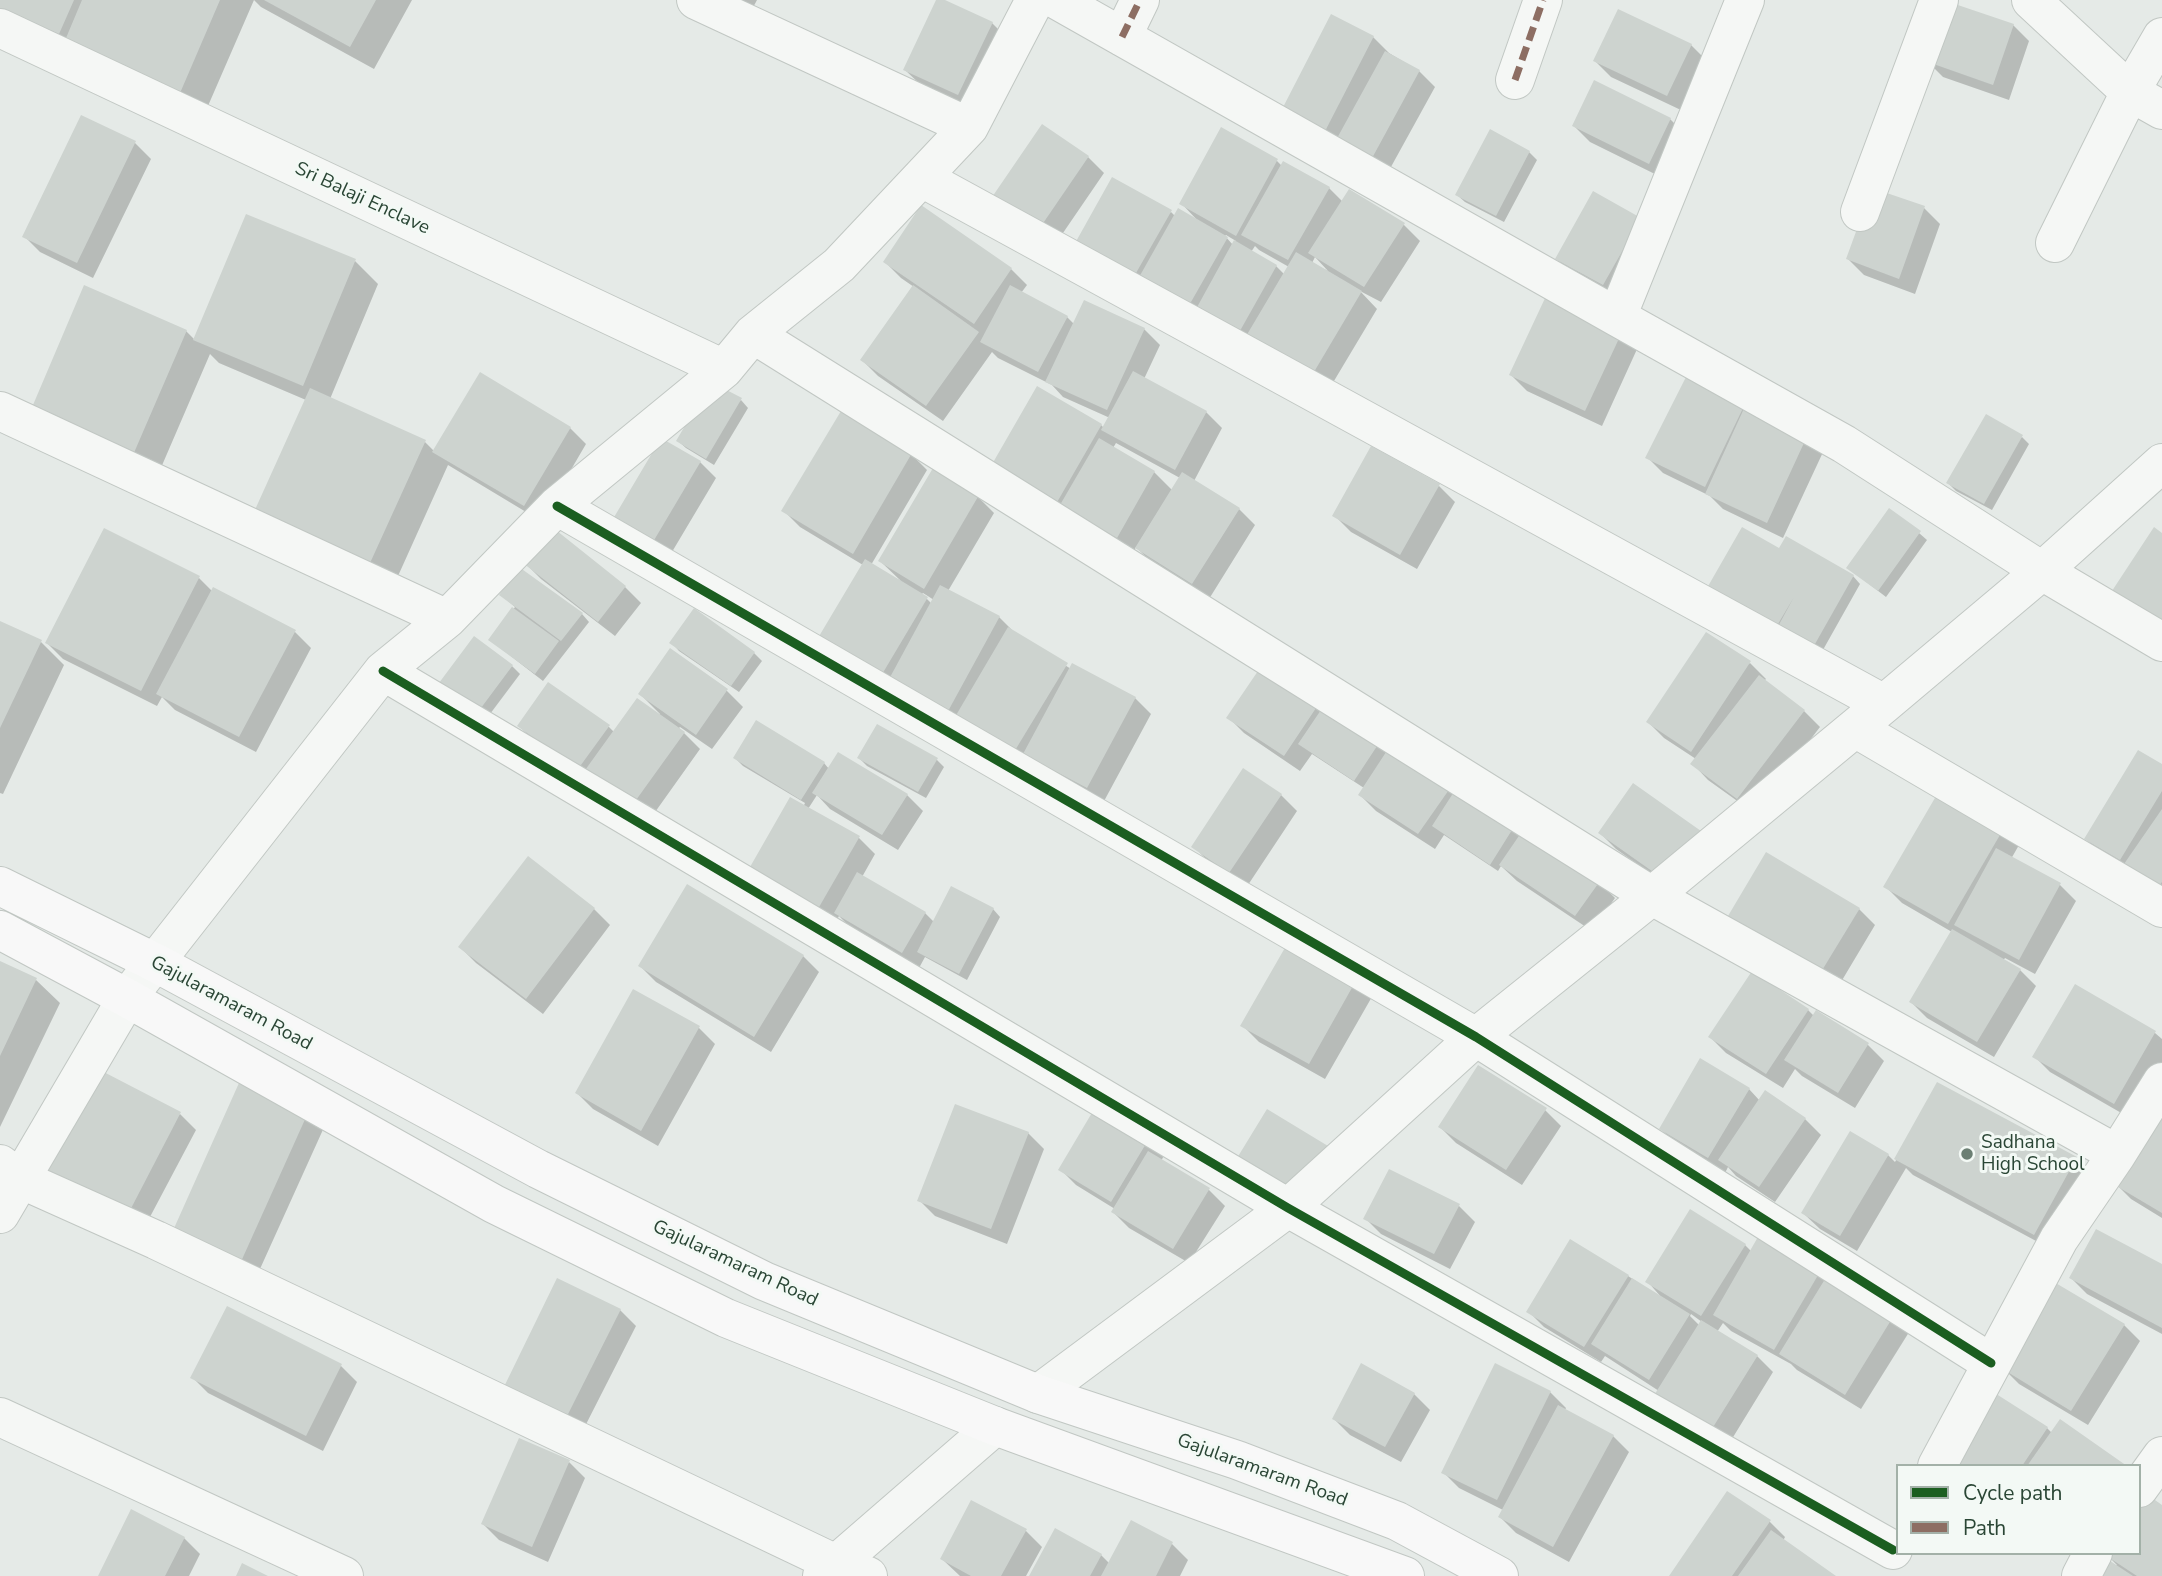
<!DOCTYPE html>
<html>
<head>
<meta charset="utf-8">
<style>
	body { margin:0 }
	#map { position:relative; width:2162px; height:1576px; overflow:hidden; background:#e5eae7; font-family:"Nunito Sans",sans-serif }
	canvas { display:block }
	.legend { position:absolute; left:1896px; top:1464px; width:245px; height:91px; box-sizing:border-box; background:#f3f9f5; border:2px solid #a3b1a8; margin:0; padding:9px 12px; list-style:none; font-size:21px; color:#2a4635 }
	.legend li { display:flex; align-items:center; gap:14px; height:35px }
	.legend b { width:35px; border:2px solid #a3b1a8 }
</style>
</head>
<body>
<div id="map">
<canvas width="2162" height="1576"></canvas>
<ul class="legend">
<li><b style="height:9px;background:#1b5e20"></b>Cycle path</li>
<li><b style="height:9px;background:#8d6e63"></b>Path</li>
</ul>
</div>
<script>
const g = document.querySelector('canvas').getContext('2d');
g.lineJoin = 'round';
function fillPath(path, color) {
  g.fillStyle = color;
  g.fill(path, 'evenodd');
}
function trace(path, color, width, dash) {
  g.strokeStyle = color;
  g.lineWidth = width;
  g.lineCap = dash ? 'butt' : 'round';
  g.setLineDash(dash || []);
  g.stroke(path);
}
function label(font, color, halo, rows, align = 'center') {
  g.font = font + ' "Nunito Sans",sans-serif';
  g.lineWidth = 6;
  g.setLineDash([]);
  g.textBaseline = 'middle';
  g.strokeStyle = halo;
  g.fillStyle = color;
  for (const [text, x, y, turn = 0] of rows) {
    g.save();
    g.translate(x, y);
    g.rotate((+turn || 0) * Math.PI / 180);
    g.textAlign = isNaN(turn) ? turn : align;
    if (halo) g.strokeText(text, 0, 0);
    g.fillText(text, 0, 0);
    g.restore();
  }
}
fillPath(new Path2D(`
	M0 0H254L201 122 0 21Z
	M254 0H412L374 69 261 7Z
	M722 0H757L749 15Z
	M938 0 992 23 1008 39 974 110 922 86 905 70Z
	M2013 25 2029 41 2009 100 1943 77 1927 61Z
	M1373 37 1389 53 1419 71 1435 87 1381 185 1296 133Z
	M1691 45 1707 61 1683 111 1611 77 1595 61Z
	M82 117 135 143 151 159 93 278 40 252 24 236Z
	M1670 119 1686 135 1665 179 1590 142 1574 126Z
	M1222 130 1277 161 1282 166 1329 188 1343 202 1404 225 1420 241 1381 302 1360 291 1377 309 1325 396 1087 270 1171 212 1175 216 1198 221 1181 203ZM1226 235 1236 241 1233 245 1225 236ZM1255 246 1259 250 1289 267 1285 275 1276 266 1251 252ZM1315 257 1328 271 1312 263Z
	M1529 152 1537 160 1504 222 1465 202 1457 195Z
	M1088 157 1104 173 1052 249 1007 218Z
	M1924 208 1940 224 1915 294 1864 275 1848 259Z
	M1640 219 1620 300 1573 275 1557 259Z
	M355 261 378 284 330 399 424 441 434 451 570 428 586 444 541 521 448 465 389 596 275 546 306 400 219 363 210 354 157 477 55 435 186 331 195 340Z
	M885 262 1011 269 1027 285 1021 293 1067 317 1074 324 1085 302 1144 329 1160 345 1144 379 1206 412 1222 428 1194 481 1239 509 1255 525 1209 599 1153 564 1136 547 1133 553 1009 482 1101 425 1104 428 1110 418 1063 397 1052 385 998 358 992 352 943 421 878 376 862 360 914 287 901 278ZM1116 443 1180 478 1172 490 1154 472 1113 448Z
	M1547 296 1638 347 1602 426 1527 391 1511 375Z
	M1686 379 1824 450 1783 538 1723 509 1710 496 1663 473 1647 457Z
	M741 400 748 408 714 465 686 448 678 441Z
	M2022 437 2029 444 1992 510 1956 491 1948 483Z
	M911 454 927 470 871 565 901 581 880 561 978 497 994 513 948 591 999 617 1015 633 1071 669 1073 665 1135 698 1151 714 1103 803 833 659 863 565 800 527 784 511ZM923 593 934 600 932 604 922 594Z
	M700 462 716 478 666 562 628 539Z
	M1439 486 1455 502 1417 569 1351 532 1335 516Z
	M1742 529 1780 550 1853 576 1860 584 1819 657 1779 633Z
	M1919 533 1927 540 1886 597 1848 568Z
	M525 563 625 587 641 603 615 636 541 579Z
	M199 578 213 592 214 589 295 632 311 648 256 752 175 710 162 697 157 706 63 659 47 643Z
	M501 595 582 614 589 622 543 681 490 640 515 607Z
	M0 623 41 642 64 665 3 794 0 793Z
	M672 643 754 653 762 661 739 692 679 651Z
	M671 650 727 691 743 707 712 749 680 727 679 728 700 749 648 822 535 742 519 726 609 727 614 732 659 716 660 714 640 694Z
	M1750 663 1766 679 1764 681 1804 711 1820 727 1754 813 1708 780 1693 764 1696 759 1664 738 1648 722Z
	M512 666 520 674 484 722 446 694Z
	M1261 670 1599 882 1615 898 1592 931 1517 881 1501 866 1498 871 1444 835 1435 849 1376 811 1360 795 1364 788 1312 754 1300 771 1244 733 1228 717Z
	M735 758 824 763 829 769 907 795 923 811 898 850 830 809 817 795 808 809 859 838 875 854 862 877 925 913 934 922 993 909 1000 917 967 980 925 957 919 968 852 929 839 916 828 936 760 897 805 803 743 766Z
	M859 758 937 760 944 767 926 798 867 766Z
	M2162 766V893L2102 855 2086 839Z
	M1940 793 2019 845 2011 859 2060 885 2076 901 2035 974 2005 958 2003 961 2020 970 2036 986 1994 1057 1927 1018 1911 1002 1952 932 1902 903 1886 887Z
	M1281 795 1297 811 1246 888 1209 862 1193 846Z
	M1700 832 1682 896 1616 849 1600 833Z
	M528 858 594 909 610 925 543 1014 476 963 460 947Z
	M1859 909 1875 925 1838 987 1746 932Z
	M803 956 819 972 771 1052 656 982 640 966Z
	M0 963 36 980 60 1003 0 1127Z
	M1357 979 1373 995 1325 1079 1259 1042 1243 1026Z
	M2076 986 2155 1033 2162 1039V1064L2130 1118 2050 1072 2034 1056Z
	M634 991 699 1028 715 1044 658 1146 593 1109 577 1093Z
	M1808 1010 1814 1016 1816 1013 1868 1045 1884 1061 1855 1108 1802 1076 1795 1069 1783 1088 1726 1053 1710 1037Z
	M244 1077 326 1123 255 1280 189 1251Z
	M1937 1084 2076 1159 2092 1175 2051 1249 1913 1175 1906 1168 1857 1251 1820 1229 1803 1213 1888 1155 1895 1162Z
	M1749 1089 1760 1101 1805 1119 1821 1135 1775 1202 1736 1176 1728 1167 1725 1173 1677 1145 1661 1129Z
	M2162 1107V1218L2131 1199 2115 1183Z
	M1096 1108 1165 1154 1161 1161 1209 1190 1225 1206 1189 1263 1129 1228 1113 1212 1115 1209 1076 1185 1060 1169Z
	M1545 1110 1561 1126 1522 1185 1456 1143 1440 1127Z
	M180 1114 196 1130 142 1232 61 1190Z
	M1028 1133 1044 1149 1007 1244 935 1216 919 1200Z
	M1459 1206 1475 1222 1450 1269 1381 1234 1365 1218Z
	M1762 1232 1911 1329 1861 1409 1797 1370 1791 1364 1731 1331 1723 1323 1717 1332 1757 1356 1773 1372 1727 1447 1659 1391 1605 1356 1601 1362 1544 1327 1528 1311 1628 1276 1662 1298 1647 1281 1745 1245 1751 1251ZM1691 1314 1702 1322 1700 1326 1690 1316Z
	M2162 1266V1334L2087 1294 2071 1278Z
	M228 1308 341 1366 357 1382 323 1451 208 1393 192 1377Z
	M620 1310 636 1326 578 1440 518 1410Z
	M2124 1325 2140 1341 2088 1425 2019 1384 2003 1368Z
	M1550 1392 1566 1408 1565 1410 1613 1436 1629 1452 1569 1562 1516 1533 1500 1517 1503 1510 1459 1488 1443 1472Z
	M1414 1394 1430 1410 1401 1462 1350 1435 1334 1419Z
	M2047 1428 2052 1433 2124 1466H1956Z
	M569 1462 585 1478 548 1562 499 1540 483 1524Z
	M2143 1494 2162 1507V1576H2089L2117 1565 2106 1554 2139 1553Z
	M972 1502 1026 1531 1042 1547 1026 1576H960L942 1559Z
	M1769 1521 1785 1537 1783 1541 1833 1576H1671Z
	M1132 1522 1172 1544 1188 1560 1180 1576H1031L1101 1555 1109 1563Z
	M184 1538 200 1554 189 1576H100Z`), '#0003');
fillPath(new Path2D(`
	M0 0H74L59 34 0 9Z
	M82 0H220L177 100 61 50Z
	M264 0H376L350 47Z
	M936 0H945L993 22 958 95 903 70Z
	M1946 1 2014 24 1993 85 1925 61Z
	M1618 9 1692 44 1667 96 1593 61Z
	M1331 14 1374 36 1321 139 1278 117Z
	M1385 51 1420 70 1365 171 1330 151Z
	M1594 80 1671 118 1649 164 1572 126Z
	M81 115 136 141 77 263 22 237Z
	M1042 124 1089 156 1035 235 988 203Z
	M1221 127 1278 159 1236 236 1179 204Z
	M1490 129 1530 151 1496 216 1455 195Z
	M1283 161 1330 187 1288 260 1241 235Z
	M1112 177 1172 210 1128 287 1069 254Z
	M1872 188 1925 206 1899 279 1846 259Z
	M1349 189 1405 223 1364 287 1308 253Z
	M1593 191 1641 218 1603 285 1555 259Z
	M921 205 1012 268 974 324 883 262Z
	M1178 208 1228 237 1183 316 1133 288Z
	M246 214 356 259 303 386 193 340Z
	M1234 240 1277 265 1232 345 1190 320Z
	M1296 252 1362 291 1308 382 1242 343Z
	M84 285 187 330 133 455 30 412Z
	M913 285 979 332 926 406 860 360Z
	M1010 285 1068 316 1038 372 980 342Z
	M1547 294 1623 330 1585 411 1509 375Z
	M1084 300 1145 328 1107 410 1045 382Z
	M1133 371 1207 411 1175 470 1101 430Z
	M480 372 571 427 524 506 432 452Z
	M1686 377 1744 406 1705 487 1645 458Z
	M711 382 742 398 706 459 676 441Z
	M1037 386 1102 424 1056 504 991 466Z
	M310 388 426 440 365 574 249 523Z
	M1747 402 1809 432 1767 523 1705 494Z
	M841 411 912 453 853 554 781 511Z
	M1986 414 2023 435 1984 504 1946 483Z
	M661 438 701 461 650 547 610 524Z
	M1099 438 1155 471 1117 538 1060 505Z
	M1371 446 1440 484 1400 555 1332 516Z
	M933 468 979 495 924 589 878 561Z
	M1182 472 1240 508 1192 584 1135 548Z
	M1889 508 1921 531 1878 591 1846 568Z
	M552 527 626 586 598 622 523 563Z
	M1742 527 1779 548 1786 536 1854 575 1811 651 1775 632 1794 597 1775 629 1707 588Z
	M2154 527 2162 533V622L2108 597Z
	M104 528 200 576 141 691 45 643Z
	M865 559 928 597 878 681 815 643Z
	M519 567 583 613 561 641 499 595Z
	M940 585 1000 616 947 713 888 681Z
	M213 587 296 630 239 737 156 694Z
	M512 607 559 641 535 674 488 640Z
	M694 608 755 652 731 686 669 643Z
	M0 621 42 640 0 728Z
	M1008 627 1068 663 1014 752 955 717Z
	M1706 632 1751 661 1691 752 1646 722Z
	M474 636 513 665 475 716 436 687Z
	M670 648 728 689 696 735 638 694Z
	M1072 663 1136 697 1087 788 1023 754Z
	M1260 668 1318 705 1284 756 1226 718Z
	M1759 675 1805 710 1737 799 1690 764Z
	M548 682 610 725 578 769 517 726Z
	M637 698 685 732 631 807 583 773Z
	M1325 704 1381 740 1354 781 1298 744Z
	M756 720 825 762 801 800 733 758Z
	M877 724 938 758 918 792 857 758Z
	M1392 743 1453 784 1418 834 1358 795Z
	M2138 750 2162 764V791L2120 860 2084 839Z
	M838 752 908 794 882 835 812 793Z
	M1243 768 1282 794 1229 873 1191 847Z
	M1633 783 1701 831 1666 881 1598 833Z
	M1459 784 1517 822 1490 865 1432 826Z
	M1939 791 2004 828 1948 924 1883 887Z
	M790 797 860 836 811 921 742 881Z
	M2162 809V882L2158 887 2124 864Z
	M1523 830 1600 881 1575 916 1499 865Z
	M1996 848 2061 883 2019 960 1954 925Z
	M1766 852 1860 908 1821 972 1728 916Z
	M528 856 595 908 526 999 458 947Z
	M857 872 926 912 902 953 834 913Z
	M687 884 804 955 754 1037 638 966Z
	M951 886 994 908 959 974 917 952Z
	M1952 929 2021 969 1977 1042 1909 1002Z
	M1290 939 1358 977 1309 1064 1240 1026Z
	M0 961 37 978 0 1056Z
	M1752 971 1809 1009 1766 1074 1708 1037Z
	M2075 984 2156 1031 2114 1104 2032 1057Z
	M633 989 700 1026 641 1131 575 1093Z
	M1816 1010 1869 1043 1838 1093 1784 1060Z
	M1700 1058 1750 1088 1708 1158 1659 1129Z
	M1478 1065 1547 1108 1506 1170 1438 1127Z
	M98 1069 181 1112 126 1218 43 1174Z
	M243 1074 311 1106 239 1266 171 1235Z
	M1937 1082 2077 1157 2034 1235 1894 1159Z
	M1765 1090 1806 1118 1759 1187 1718 1160Z
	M2162 1103V1213L2113 1184Z
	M955 1104 1029 1132 991 1229 917 1201Z
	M1096 1106 1150 1137 1111 1202 1058 1170Z
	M1267 1109 1328 1146 1295 1200 1234 1163Z
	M1850 1131 1889 1154 1840 1236 1801 1213Z
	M1148 1151 1210 1188 1173 1249 1111 1212Z
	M1389 1169 1460 1204 1434 1254 1363 1219Z
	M1690 1209 1746 1244 1701 1316 1645 1282Z
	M2096 1229 2162 1264V1328L2069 1278Z
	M1762 1230 1824 1265 1774 1350 1713 1315Z
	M1570 1239 1629 1275 1584 1347 1526 1312Z
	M1830 1271 1896 1312 1845 1395 1779 1354Z
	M557 1278 621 1309 562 1426 500 1395Z
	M1632 1278 1690 1314 1649 1380 1591 1344Z
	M2054 1282 2125 1324 2071 1411 2001 1368Z
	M227 1306 342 1364 306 1436 190 1378Z
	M1701 1320 1758 1355 1710 1432 1653 1397Z
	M1361 1363 1415 1393 1385 1447 1332 1419Z
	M1495 1363 1551 1391 1497 1500 1441 1473Z
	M1990 1390 2048 1427 2022 1466H1958Z
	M1558 1405 1614 1435 1553 1547 1498 1517Z
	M2060 1419 2127 1466H2027Z
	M519 1438 570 1460 532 1547 481 1524Z
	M1727 1491 1771 1520 1732 1576H1669Z
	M2145 1493 2162 1505V1576H2137L2102 1553H2139V1501Z
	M971 1500 1027 1529 1001 1576H971L940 1559Z
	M131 1509 185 1537 165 1576H98Z
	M1131 1520 1173 1542 1156 1576H1101Z
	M1055 1528 1102 1554 1090 1576H1029Z
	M1771 1530 1836 1576H1738Z
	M2101 1555 2133 1576H2087Z
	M242 1563 268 1576H236Z`), '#cdd3cf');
const street = new Path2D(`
	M696 0 969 127
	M1057 0 1617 317 1844 444 2042 571 2162 642
	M2031 0 2130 92 2162 110
	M0 28 724 369
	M1122 37 1140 0
	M1515 80 1543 0
	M922 178 1884 704
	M1860 212 1939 0
	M2055 243 2130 92 2162 37
	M1617 317 1745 0
	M753 334 1652 896 2117 1154
	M0 411 447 619
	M557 506 1476 1037 1991 1363
	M383 671 1288 1208 1893 1550
	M1855 728 2162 908
	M0 1164 20 1179 156 1240 836 1564 868 1576
	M0 1214 127 998 383 671 447 619 557 506 724 369 753 334 839 265 969 127 1035 0
	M1038 1394 1288 1208 1476 1037 1652 896 1884 704 2042 571 2162 463
	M0 1417 344 1576
	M1937 1466 2059 1239 2117 1154 2162 1082
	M2139 1488 2162 1456
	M822 1576 995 1426
	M2081 1576 2093 1553`);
const secondary = new Path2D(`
	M0 886 156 963 538 1169 764 1281 1038 1394 1237 1460 1397 1521 1499 1576
	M0 930 127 998 494 1204 726 1318 995 1426 1405 1576`);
trace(street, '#c1c7c3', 40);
trace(secondary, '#c1c7c3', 40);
trace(street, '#f5f7f5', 38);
trace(secondary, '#f8f8f8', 38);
trace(new Path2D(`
	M1122 37 1140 0
	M1515 80 1543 0`), '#8d6e63', 7, [14, 7]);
trace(new Path2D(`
	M557 506 1476 1037 1991 1363
	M383 671 1288 1208 1893 1550`), '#1b5e20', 9);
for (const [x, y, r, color] of [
	[1967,1154,7,"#6b7f73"]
]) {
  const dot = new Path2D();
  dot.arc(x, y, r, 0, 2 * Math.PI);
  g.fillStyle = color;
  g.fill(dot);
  trace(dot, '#f3f9f5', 2.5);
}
label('19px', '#2a4635', '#f3f9f5', [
	["Sri Balaji Enclave",362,199,25],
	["Gajularamaram Road",231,1004,28],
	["Gajularamaram Road",735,1264,25],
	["Gajularamaram Road",1262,1471,20]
]);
label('19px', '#2a4635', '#f3f9f5', [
	["Sadhana",1981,1143],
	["High School",1981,1165]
], 'left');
</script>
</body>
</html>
